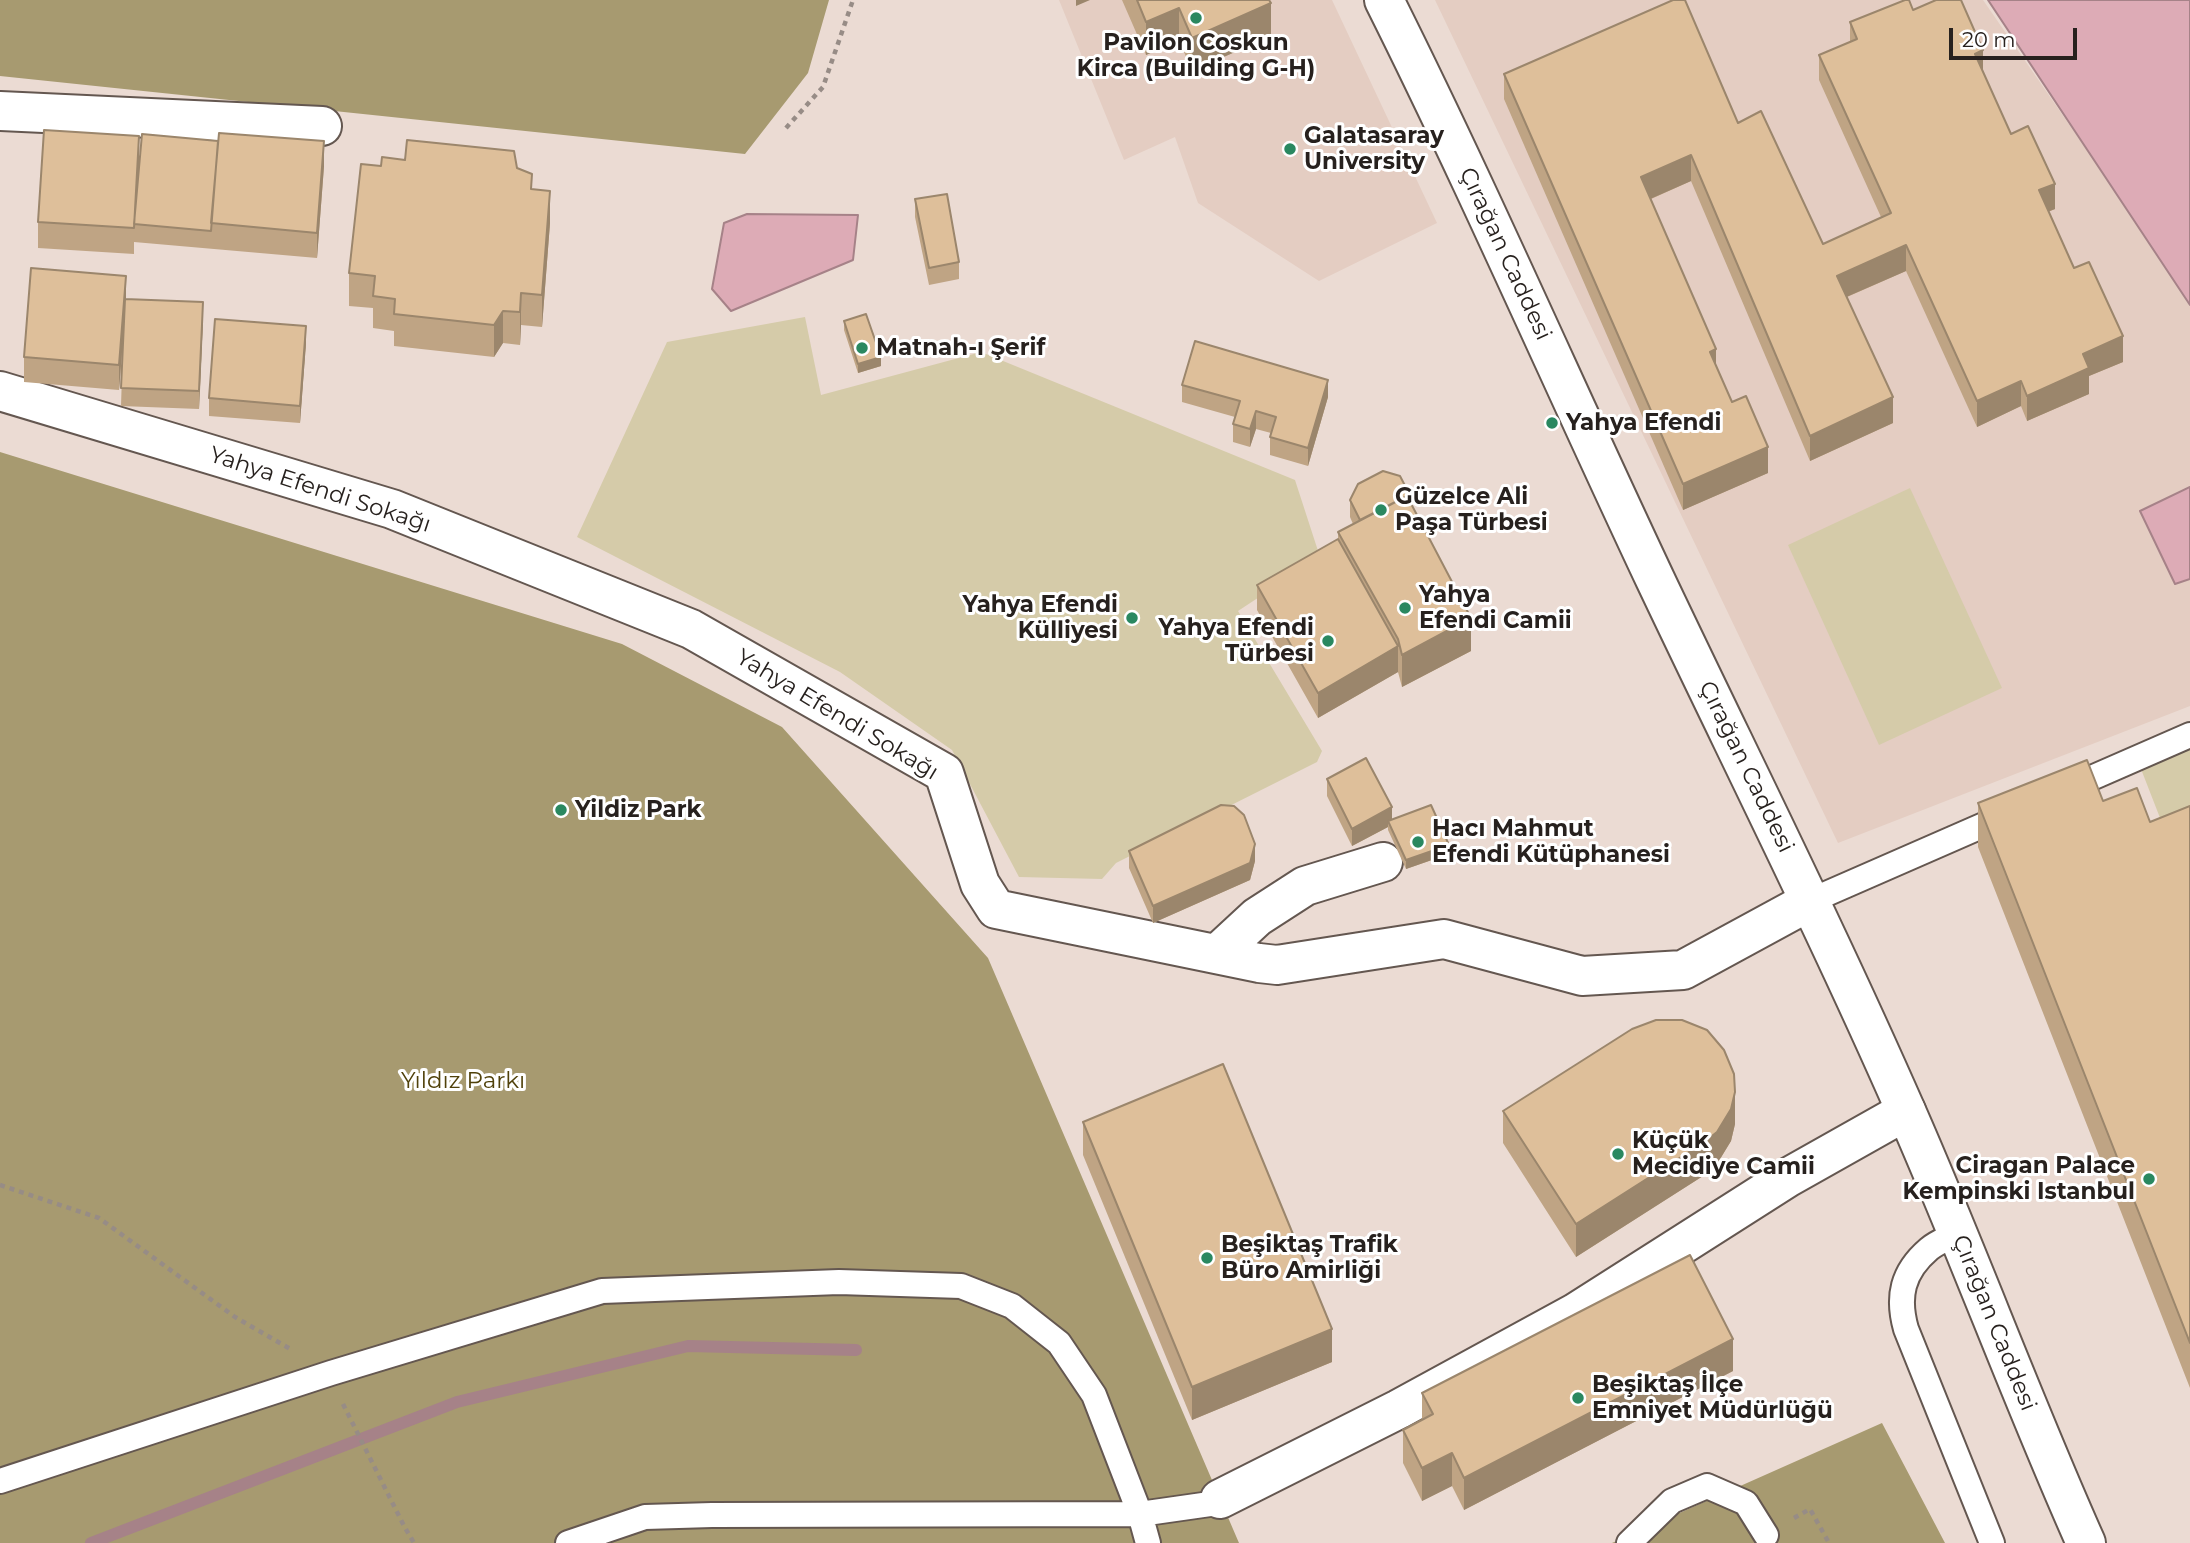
<!DOCTYPE html>
<html>
<head>
<meta charset="utf-8">
<style>
	body { margin:0 }
	#map { position:relative; width:2190px; height:1543px; overflow:hidden; background:#ebdbd3; font-family:Montserrat,sans-serif }
	canvas { display:block }
	.scale { position:absolute; left:1949px; top:28px; width:128px; height:32px; box-sizing:border-box; border:4px solid #27211e; border-top:0; padding-left:9px; font-size:21px; line-height:24px; white-space:nowrap; color:#27211e; -webkit-text-stroke:5px #fff; paint-order:stroke }
</style>
</head>
<body>
<div id="map">
<canvas width="2190" height="1543"></canvas>
<div class="scale">20 m</div>
</div>
<script>
const g = document.querySelector('canvas').getContext('2d');
g.lineJoin = 'round';
function fillPath(path, color) {
  g.fillStyle = color;
  g.fill(path, 'evenodd');
}
function trace(path, color, width, dash) {
  g.strokeStyle = color;
  g.lineWidth = width;
  g.lineCap = dash ? 'butt' : 'round';
  g.setLineDash(dash || []);
  g.stroke(path);
}
function label(font, color, halo, rows, align = 'center') {
  g.font = font + ' Montserrat,sans-serif';
  g.lineWidth = 6;
  g.setLineDash([]);
  g.textBaseline = 'middle';
  g.strokeStyle = halo;
  g.fillStyle = color;
  for (const [text, x, y, turn = 0] of rows) {
    g.save();
    g.translate(x, y);
    g.rotate((+turn || 0) * Math.PI / 180);
    g.textAlign = isNaN(turn) ? turn : align;
    if (halo) g.strokeText(text, 0, 0);
    g.fillText(text, 0, 0);
    g.restore();
  }
}
fillPath(new Path2D(`
	M1059 0H1332L1437 223 1319 281 1198 203 1175 137 1124 160Z
	M1435 0H1983L2190 299V706L1838 843Z`), '#e4cdc2');
fillPath(new Path2D(`
	M805 317 821 395 981 352 1295 480 1320 557 1238 611 1322 751 1317 762 1116 863 1102 879 1019 877 952 750 840 672 577 537 667 342Z
	M1910 488 2002 688 1879 745 1788 545Z
	M2190 748V833L2169 841 2141 769Z`), '#d5cba9');
fillPath(new Path2D(`
	M0 0H829L808 73 745 154 0 76Z
	M0 452 622 644 782 727 988 958 1239 1543H0Z
	M1882 1423 1945 1543H1612Z`), '#a79a70');
const water = new Path2D(`
	M1988 0H2190V305Z
	M747 214 858 215 853 260 731 311 712 289 724 223Z
	M2190 487V579L2175 584 2140 511Z`);
fillPath(water, '#ddabb6');
trace(water, '#a68288', 2);
trace(new Path2D(`
	M91 1543 457 1402 688 1346 856 1350`), '#a68288', 12);
const lane = new Path2D(`
	M2064 790 2190 735
	M1810 901 2009 814
	M1958 1233C1949 1238 1937 1242 1929 1249 1902 1272 1897 1297 1906 1329L1992 1543
	M0 1481 331 1373 602 1291 839 1282 961 1286 1012 1306 1059 1343 1094 1395 1140 1514 1148 1543
	M568 1543 645 1517 712 1515 1140 1514 1210 1504 1220 1499
	M1629 1543 1672 1501 1707 1486 1746 1503 1766 1535`);
const street = new Path2D(`
	M0 111 322 126
	M0 391 392 509 691 629 944 773 980 884 996 909 1259 963 1277 965 1444 939 1582 976 1683 970 1810 901
	M1217 954 1257 917 1305 886 1383 862
	M1220 1499 1399 1409 1575 1313 1787 1178 1906 1111`);
const primary = new Path2D(`
	M1384 0C1479 190 1564 386 1655 579 1739 756 1827 931 1906 1111 1969 1254 2022 1400 2086 1543`);
trace(lane, '#645750', 28);
trace(street, '#645750', 42);
trace(primary, '#645750', 42);
trace(new Path2D(`
	M786 128 823 87 853 0
	M0 1185 99 1218 235 1317 292 1350
	M343 1404 404 1526 414 1543
	M1794 1518 1810 1509 1829 1543`), '#978c86', 4.5, [5, 5]);
trace(lane, '#fff', 24);
trace(street, '#fff', 38);
trace(primary, '#fff', 38);
fillPath(new Path2D(`
	M1122 0H1269L1271 36 1192 71 1179 40 1146 55Z
	M1913 10 1983 73 2011 134 2055 209 2048 212 2074 268 2123 362 2089 376V394L2027 421 2021 406 1977 427 1906 271 1847 297 1893 423 1810 461 1691 181 1651 199 1716 365 1732 402 1768 473 1683 510 1504 99V74L1738 123 1823 244 1881 217 1819 80V55L1850 42V22Z
	M405 160 517 168 532 189 550 223 542 327 521 325 520 345 503 343 494 357 394 346V331L373 328V308L349 306V273L381 166Z
	M139 162 138 183 324 166 317 258 134 242V254L38 248V222Z
	M915 199 959 262V279L929 285 915 217Z
	M126 299 203 319 199 409 121 406 123 343 119 390 24 382V357Z
	M844 321 881 366 858 373 844 330Z
	M306 343 300 423 209 416V398Z
	M1182 385 1328 397 1308 466 1270 455V437L1271 433 1256 429 1250 447 1233 442V424L1235 417 1182 402Z
	M1350 500 1413 507 1471 651 1402 687 1398 672 1318 718 1257 610V585L1338 539V532L1353 524 1350 517Z
	M1327 779 1392 820 1449 854 1406 869 1388 830V827L1352 846 1327 796Z
	M2103 801 2150 822 2190 806V1388L1978 847V803Z
	M1129 851 1255 861 1250 880 1153 923 1129 868Z
	M1503 1111 1735 1124 1731 1141 1717 1164 1703 1176 1576 1257 1503 1143Z
	M1083 1122 1332 1362 1192 1420 1083 1155Z
	M1733 1371 1464 1510 1452 1486 1422 1501 1403 1463V1430L1422 1420V1393Z`), '#bfa484');
fillPath(new Path2D(`
	M1076 0H1090L1076 6Z
	M1271 3V36L1192 71V38Z
	M1179 8V40L1146 55V22Z
	M1983 50V75L1975 54Z
	M139 136V162L135 225 134 224V254V228Z
	M324 141V166L317 258V233Z
	M1691 155V181L1641 203V177Z
	M2055 184V209L2039 215V190Z
	M550 191V223L542 327V295Z
	M1906 245V271L1837 301V276Z
	M126 276V301L119 390V365Z
	M521 293V325L520 345V312Z
	M203 302V319L199 409V391Z
	M503 311V343L494 357V325Z
	M306 326V343L300 423V406Z
	M2123 336V362L2089 376V394L2027 421V396L2083 354Z
	M1716 349V375L1710 352Z
	M881 357V366L858 373V364Z
	M1328 380V397L1308 466V448Z
	M2021 381V406L1977 427V401Z
	M1893 397V423L1810 461V436Z
	M1256 411V429L1250 447V429Z
	M1768 447V473L1683 510V484Z
	M1471 618V651L1402 687V655Z
	M1398 646V672L1318 718V693Z
	M1392 807V825L1388 821V827L1352 846V829Z
	M1255 844V861L1250 880 1153 923V906Z
	M1449 845V854L1406 869V860Z
	M1735 1092V1124L1731 1141 1717 1164 1703 1176 1576 1257V1224Z
	M1332 1329V1362L1192 1420V1387Z
	M1733 1339V1371L1464 1510V1478Z
	M1452 1453V1486L1422 1501V1468Z`), '#9b866c');
const building = new Path2D(`
	M1137 0H1269L1271 3 1192 38 1179 8 1146 22Z
	M1673 0H1685L1738 123 1761 111 1823 244 1891 213 1819 55 1857 39 1850 22 1905 0H1909L1913 10 1936 0H1961L1983 50 1975 54 2011 134 2028 126 2055 184 2039 190 2074 268 2089 262 2123 336 2083 354 2089 368 2027 396 2021 381 1977 401 1906 245 1837 276 1893 397 1810 436 1691 155 1641 177 1716 349 1710 352 1732 402 1746 396 1768 447 1683 484 1504 74Z
	M44 130 139 136 134 228 38 222Z
	M219 133 324 141 317 233 211 223Z
	M142 134 218 141 211 231 134 224Z
	M407 140 514 151 517 168 532 174 531 189 550 191 542 295 521 293 520 312 503 311 494 325 394 314 395 299 373 296 375 276 349 273 361 164 381 166 382 157 405 160Z
	M947 194 959 262 929 268 915 199Z
	M31 268 126 276 119 365 24 357Z
	M125 299 203 302 199 391 121 388Z
	M866 314 881 357 858 364 844 321Z
	M215 319 306 326 300 406 209 398Z
	M1195 341 1328 380 1308 448 1270 437 1276 417 1256 411 1250 429 1233 424 1240 401 1182 385Z
	M1383 471 1400 476 1413 501 1411 504 1407 496 1360 520 1350 500 1358 484Z
	M1407 496 1471 618 1402 655 1398 639 1338 532Z
	M1338 539 1398 646 1318 693 1257 585Z
	M1366 758 1392 807 1352 829 1327 779Z
	M2087 760 2103 801 2137 788 2150 822 2190 806V1343L1978 803Z
	M1221 805 1234 806 1244 815 1255 844 1250 863 1153 906 1129 851Z
	M1431 805 1449 845 1406 860 1388 821Z
	M1656 1020H1682L1707 1030 1724 1050 1734 1074 1735 1092 1731 1109 1717 1132 1703 1143 1576 1224 1503 1111 1632 1029Z
	M1223 1064 1332 1329 1192 1387 1083 1122Z
	M1690 1255 1733 1339 1464 1478 1452 1453 1422 1468 1403 1430 1433 1414 1422 1393Z`);
fillPath(building, '#debf9a');
trace(building, '#9b866c', 2);
for (const [x, y, r, color] of [
	[1196,18,7,"#2a8860"],
	[1290,149,7,"#2a8860"],
	[862,348,7,"#2a8860"],
	[1552,423,7,"#2a8860"],
	[1381,510,7,"#2a8860"],
	[1405,608,7,"#2a8860"],
	[1132,618,7,"#2a8860"],
	[1328,641,7,"#2a8860"],
	[561,810,7,"#2a8860"],
	[1418,842,7,"#2a8860"],
	[1618,1154,7,"#2a8860"],
	[2149,1179,7,"#2a8860"],
	[1207,1258,7,"#2a8860"],
	[1578,1398,7,"#2a8860"]
]) {
  const dot = new Path2D();
  dot.arc(x, y, r, 0, 2 * Math.PI);
  g.fillStyle = color;
  g.fill(dot);
  trace(dot, '#fff', 2.5);
}
label('bold 23px', '#27211e', '#fff', [
	["Pavilon Coskun",1196,43,"center"],
	["Kirca (Building G-H)",1196,69,"center"],
	["Galatasaray",1304,136],
	["University",1304,162],
	["Matnah-ı Şerif",876,348],
	["Yahya Efendi",1566,423],
	["Güzelce Ali",1395,497],
	["Paşa Türbesi",1395,523],
	["Yahya",1419,595],
	["Efendi Camii",1419,621],
	["Yahya Efendi",1118,605,"right"],
	["Külliyesi",1118,631,"right"],
	["Yahya Efendi",1314,628,"right"],
	["Türbesi",1314,654,"right"],
	["Yildiz Park",575,810],
	["Hacı Mahmut",1432,829],
	["Efendi Kütüphanesi",1432,855],
	["Küçük",1632,1141],
	["Mecidiye Camii",1632,1167],
	["Ciragan Palace",2135,1166,"right"],
	["Kempinski Istanbul",2135,1192,"right"],
	["Beşiktaş Trafik",1221,1245],
	["Büro Amirliği",1221,1271],
	["Beşiktaş İlçe",1592,1385],
	["Emniyet Müdürlüğü",1592,1411]
], 'left');
label('23px', '#27211e', '#fff', [
	["Çırağan Caddesi",1505,254,65],
	["Yahya Efendi Sokağı",320,490,18],
	["Yahya Efendi Sokağı",837,715,31],
	["Çırağan Caddesi",1746,767,64],
	["Çırağan Caddesi",1994,1323,68]
]);
label('23px', '#50410a', '#fff', [
	["Yıldız Parkı",463,1081]
]);
</script>
</body>
</html>
